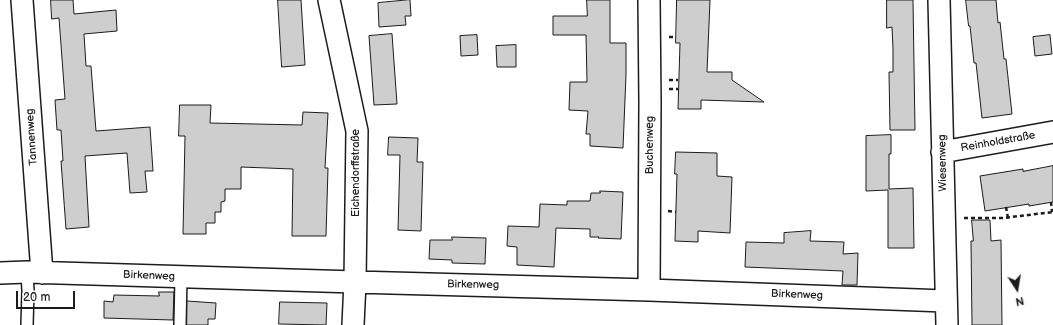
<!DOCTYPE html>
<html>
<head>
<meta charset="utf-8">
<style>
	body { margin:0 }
	#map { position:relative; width:1053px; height:325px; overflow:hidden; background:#fff; font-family:"Balsamiq Sans",sans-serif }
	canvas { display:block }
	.north { position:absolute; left:997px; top:269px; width:40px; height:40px; -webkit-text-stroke:3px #fff; paint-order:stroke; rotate:168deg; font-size:11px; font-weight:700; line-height:16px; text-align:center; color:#1c1c1c }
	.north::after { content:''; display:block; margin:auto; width:14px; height:18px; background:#1c1c1c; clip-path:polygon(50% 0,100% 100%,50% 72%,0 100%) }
	.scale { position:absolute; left:16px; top:291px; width:59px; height:18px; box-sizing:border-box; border:2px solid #1c1c1c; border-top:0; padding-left:5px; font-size:12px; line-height:14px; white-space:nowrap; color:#1c1c1c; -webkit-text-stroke:3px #fff; paint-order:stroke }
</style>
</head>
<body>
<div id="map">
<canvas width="1053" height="325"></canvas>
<div class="north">N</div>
<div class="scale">20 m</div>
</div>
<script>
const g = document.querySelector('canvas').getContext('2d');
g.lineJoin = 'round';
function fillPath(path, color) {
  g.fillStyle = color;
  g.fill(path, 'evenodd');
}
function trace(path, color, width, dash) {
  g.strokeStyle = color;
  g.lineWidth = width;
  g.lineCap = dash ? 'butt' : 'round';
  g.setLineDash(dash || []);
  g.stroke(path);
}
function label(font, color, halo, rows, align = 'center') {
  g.font = font + ' "Balsamiq Sans",sans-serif';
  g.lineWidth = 3.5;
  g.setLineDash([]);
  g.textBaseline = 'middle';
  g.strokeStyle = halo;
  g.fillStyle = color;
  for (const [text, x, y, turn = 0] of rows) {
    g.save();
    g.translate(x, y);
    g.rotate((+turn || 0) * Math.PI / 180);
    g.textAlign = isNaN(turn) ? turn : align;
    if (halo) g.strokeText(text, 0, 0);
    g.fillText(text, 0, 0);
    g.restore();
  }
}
const building = new Path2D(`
	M51 0H73L74 14 116 10 117 31 84 34 86 66H91L96 131 150 127 153 171H145L147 192 130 193 127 153 85 156 89 227 66 229 61 161H63L61 130H57L55 100 65 99 59 18 52 19Z
	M278 0H301L305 65 282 67Z
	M410 0 411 16H405L406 25 379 27 378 3Z
	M587 0H610V43H626V75L623 148 590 146V134H586L588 111 569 110 570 82H587L586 35H553V16H587Z
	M677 0H710L707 72H732V80L764 102 701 100V109H678L680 43H676Z
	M887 0H913L915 130H890L889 72H893V49L892 27 887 28Z
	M966 0H996L998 23 1000 22 1004 59H1006L1012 114 982 118 976 63H974L970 26H969Z
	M392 34 397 104 374 105 369 36Z
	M477 35 478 55 461 56 460 36Z
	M1050 35 1052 54 1035 56 1033 37Z
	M516 45V67H497L496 46Z
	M180 105H211L210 123 302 125 303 112 328 113 325 168H328L326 236H292L293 169 241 167V189H225V201L221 202V212H215V223H206V234H183L185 136H179Z
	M891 135V154H889V189L913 188 914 248H888V190L866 191V136Z
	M389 137 418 138 417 162H423L421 231 398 230 400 155H388Z
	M676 152 717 153V176L732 177 730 233 698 231V242L675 241 677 174H675Z
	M1053 166V202L1029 206V204L985 211 980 176 1023 169V171Z
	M600 191 623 192 621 239 598 238 599 237H590V229L556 228 554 267 517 265V247L507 246 508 226 539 227 540 204 567 205V201H590L591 193H600Z
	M972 220H990L991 241 1001 240 1002 325H972L971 241H973Z
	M811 231 810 241 844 242 843 254 858 253 857 285H842L843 271 745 267 746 242 784 243V233Z
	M452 237 486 238 485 264 452 263V260L429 259 430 240H452Z
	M159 292H174L173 320 104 318V301L113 302 114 295 159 296Z
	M187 301 216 303 215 319H208V325H187Z
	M280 302 327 303 326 325 279 324Z`);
fillPath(building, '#cecece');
trace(building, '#1c1c1c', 1);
const service = new Path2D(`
	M27 325 28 291 27 272
	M180 325 181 277`);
const minor = new Path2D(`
	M22 0 42 273
	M329 0 357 131 355 282 353 325
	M939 0 947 325
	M942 152 1053 132
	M0 273 27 272 355 282 649 290 945 301
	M649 290 650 102 649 0`);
trace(service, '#1c1c1c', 14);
trace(minor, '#1c1c1c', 24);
trace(new Path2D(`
	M669 37H676
	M669 80H678
	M669 89H678
	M1051 202 1052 212
	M1006 207 1008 218
	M668 211 676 212
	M964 218H1003L1053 212`), '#1c1c1c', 2.5, [4, 3]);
trace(service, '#fff', 11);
trace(minor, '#fff', 21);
label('11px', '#1c1c1c', '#fff', [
	["Tannenweg",32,137,-94],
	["Reinholdstraße",998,142,-10],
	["Buchenweg",650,145,-90],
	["Wiesenweg",943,163,-91],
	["Eichendorffstraße",356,173,-90],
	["Birkenweg",149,276,2],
	["Birkenweg",473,285,1],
	["Birkenweg",797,295,2]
]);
</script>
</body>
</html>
